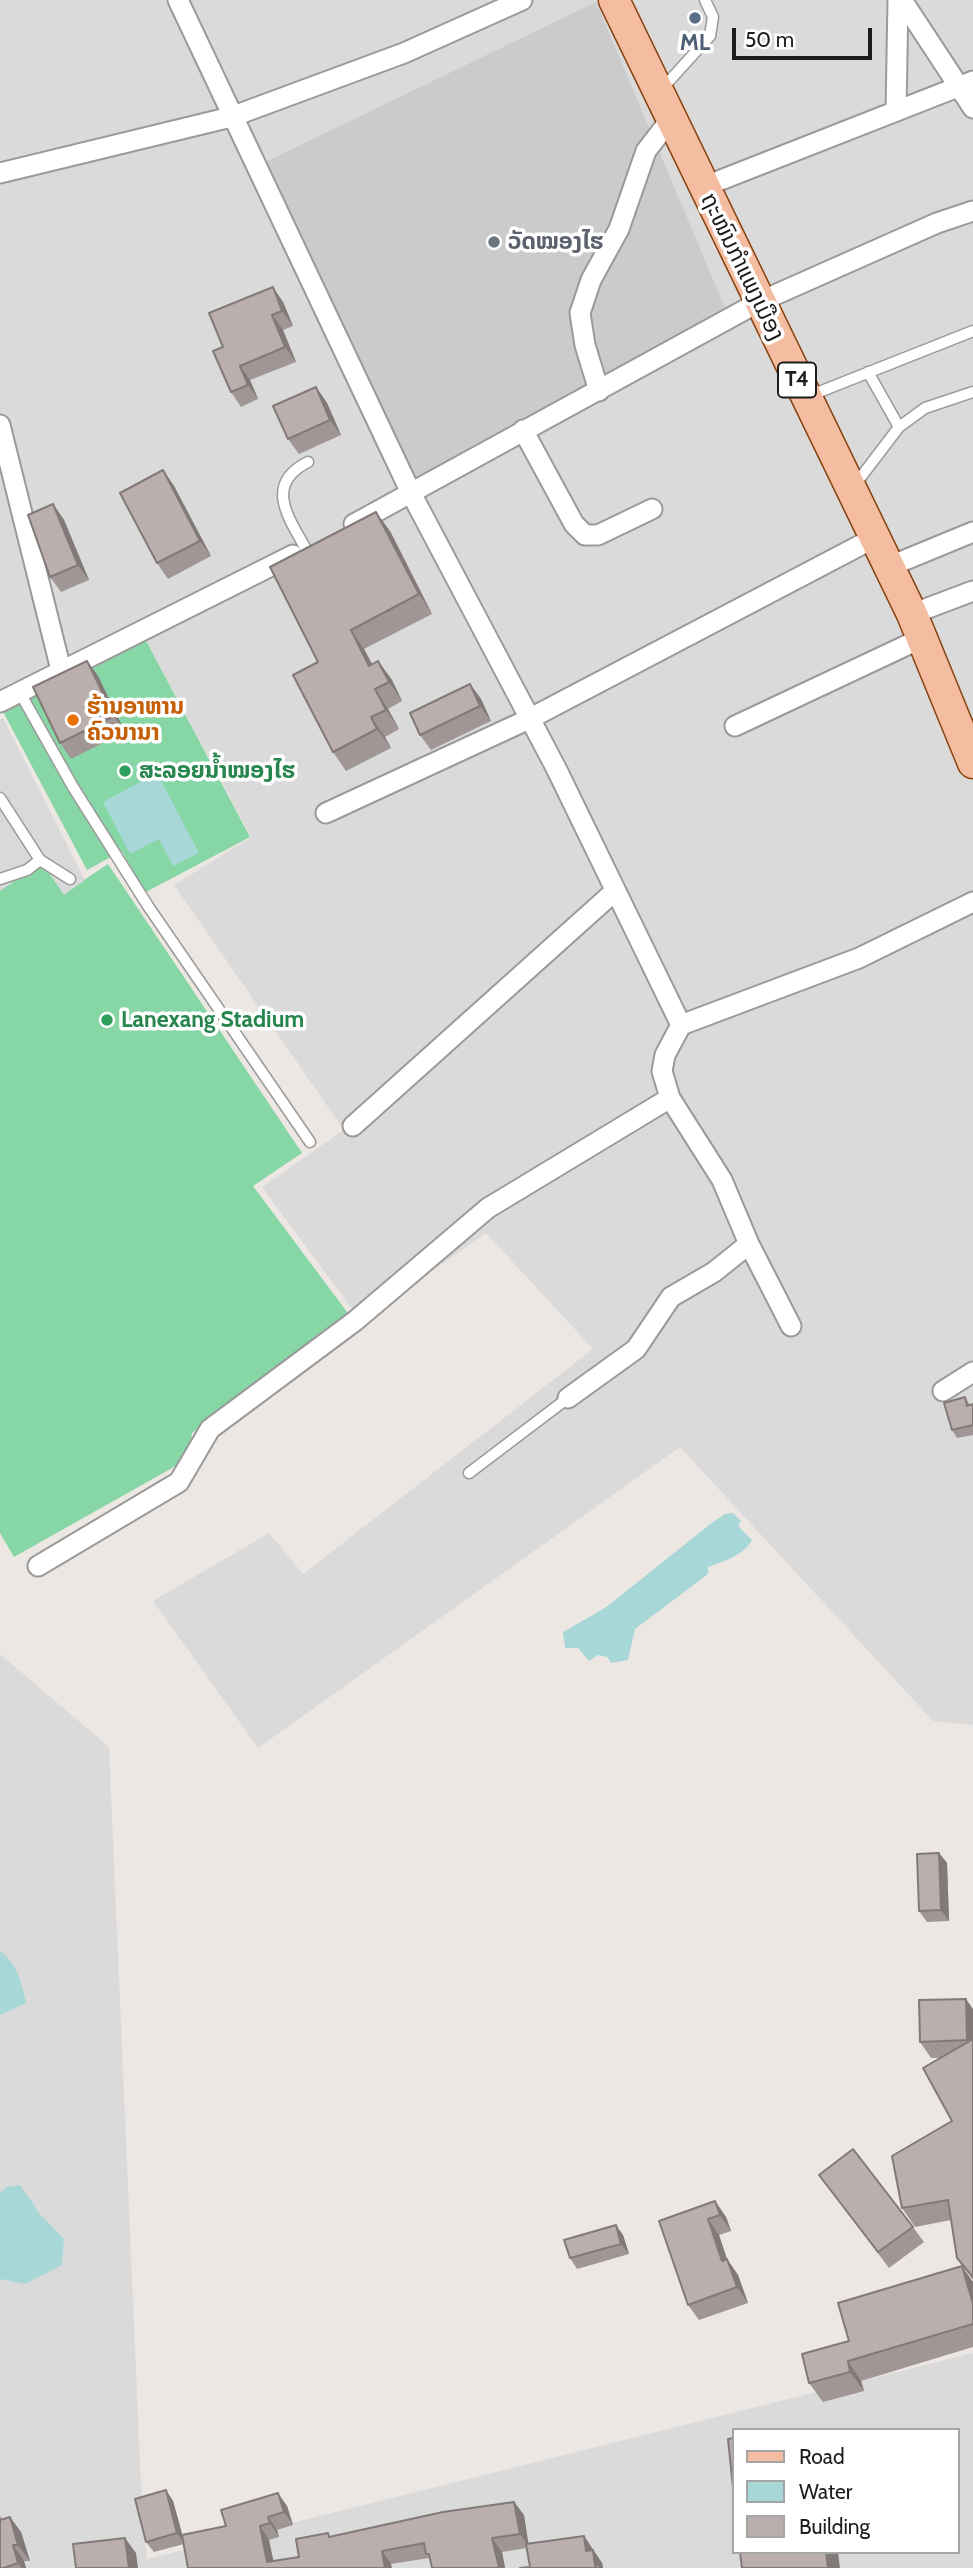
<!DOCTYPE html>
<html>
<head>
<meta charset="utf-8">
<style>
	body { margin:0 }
	#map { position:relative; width:973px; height:2568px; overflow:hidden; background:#ede7e3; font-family:Cabin,sans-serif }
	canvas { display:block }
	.legend { position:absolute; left:732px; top:2428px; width:228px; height:126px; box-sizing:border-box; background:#fff; border:2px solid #a5a5a5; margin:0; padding:9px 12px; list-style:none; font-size:21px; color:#1d1d1d }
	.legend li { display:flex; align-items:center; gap:14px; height:35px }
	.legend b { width:35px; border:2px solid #a5a5a5 }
	.scale { position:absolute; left:732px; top:28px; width:140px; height:32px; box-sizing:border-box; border:4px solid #1d1d1d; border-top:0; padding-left:9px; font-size:21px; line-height:24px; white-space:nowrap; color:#1d1d1d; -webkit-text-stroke:5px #fff; paint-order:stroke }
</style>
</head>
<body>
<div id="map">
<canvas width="973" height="2568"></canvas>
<ul class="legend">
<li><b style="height:9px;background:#f4bda1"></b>Road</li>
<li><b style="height:19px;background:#a7d7d7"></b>Water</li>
<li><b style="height:19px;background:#baafad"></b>Building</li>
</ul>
<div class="scale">50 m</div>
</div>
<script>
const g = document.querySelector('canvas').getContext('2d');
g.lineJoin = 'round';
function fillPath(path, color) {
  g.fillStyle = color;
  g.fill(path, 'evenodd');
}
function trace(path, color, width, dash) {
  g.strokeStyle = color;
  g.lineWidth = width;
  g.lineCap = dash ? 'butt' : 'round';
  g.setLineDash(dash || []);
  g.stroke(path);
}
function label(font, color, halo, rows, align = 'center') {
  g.font = font + ' Cabin,"Noto Sans Lao",sans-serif';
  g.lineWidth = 7;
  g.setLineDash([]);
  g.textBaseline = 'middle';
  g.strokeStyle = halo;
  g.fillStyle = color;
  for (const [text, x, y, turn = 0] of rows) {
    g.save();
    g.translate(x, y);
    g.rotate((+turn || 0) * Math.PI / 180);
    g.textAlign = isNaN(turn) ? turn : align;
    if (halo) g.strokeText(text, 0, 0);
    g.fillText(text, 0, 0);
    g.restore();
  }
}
fillPath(new Path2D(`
	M0 0H973V1725L933 1721 680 1447 258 1748 153 1601 269 1533 303 1574 593 1349 486 1233 361 1321 262 1187 344 1130 174 885 251 837 142 633 0 704Z
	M0 1654 109 1747 142 2509 147 2559 973 2353V2568H0ZM733 2430H957V2552H733Z`), '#dbdada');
fillPath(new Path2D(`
	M596 2 729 317 412 495 255 167Z`), '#cbcbcb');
fillPath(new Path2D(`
	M142 633 250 837 144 893 122 851 87 870 0 706Z
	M3 719 84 880 108 864 302 1153 253 1186 350 1316 192 1433 188 1459 14 1557 0 1533V720Z`), '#87d6a5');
fillPath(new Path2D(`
	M3 719 85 880 64 895 42 863 0 891V720Z`), '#d9d9d9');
fillPath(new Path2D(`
	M157 773 199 853 173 866 159 839 130 854 103 802Z
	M733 1513 741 1521 738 1526 752 1540C744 1555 723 1562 708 1567V1574L635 1629 628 1660 611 1663 607 1657 598 1655 589 1661 578 1648H565L563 1632 605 1608 713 1522 725 1514Z
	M0 1951C17 1963 22 1983 26 2003L0 2015Z
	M20 2185 40 2214 64 2239 62 2265 25 2284 0 2279V2193L7 2187Z`), '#a7d7d7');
const lane = new Path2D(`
	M661 90 710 36 713 17 705 0
	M868 372 899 427
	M809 396 973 331
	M854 486 899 427 925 408 973 392
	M306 549C288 517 264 484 308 462
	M19 691 73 787 148 906 310 1142
	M0 798 40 860 70 879
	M0 879 27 870 40 860
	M469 1473 568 1398`);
const street = new Path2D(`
	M178 0 412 495 556 768 681 1025
	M902 0 973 108
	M896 111 898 0
	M0 173 231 117 404 53 522 0
	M703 187 973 81
	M599 391 585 345 580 313 591 280 619 229 646 151 670 120
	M0 425 61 670
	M523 430 574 524 585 535H598L652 509
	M354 524 759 302 937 223 973 211
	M888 567 973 532
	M912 614 973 591
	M0 702 293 555
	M735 726 922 638
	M326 813 529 719 874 538
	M353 1126 615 891
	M791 1326 749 1244 722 1180 670 1098 662 1071 665 1055 681 1025 859 958 973 902
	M943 1391 973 1372
	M568 1398 636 1349 671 1297 714 1272 749 1244
	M38 1566 179 1482 210 1429 355 1321 488 1208 670 1098`);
const primary = new Path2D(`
	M614 0 912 614 973 763`);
trace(lane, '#9a9a9a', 13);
trace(street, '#9a9a9a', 23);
trace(primary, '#89430c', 33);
trace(lane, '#fff', 10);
trace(street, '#fff', 19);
trace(primary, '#f4bda1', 30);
fillPath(new Path2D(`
	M283 302 293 326 283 330 296 362 250 380 258 399 241 407 231 392 223 347Z
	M316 387 327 403 341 435 299 454 288 439Z
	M163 470 174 486 211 556 168 579 157 563Z
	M53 504 64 520 89 580 61 592 50 577Z
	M390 531 432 614 364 649 372 664 378 661 392 680 402 701 388 709 399 729 385 737 391 748 346 771 333 752 318 662Z
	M87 661 98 676 125 732 71 759 60 743Z
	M470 684 481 699 491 721 431 750 420 735Z
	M965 1397 970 1405 973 1404V1435L957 1438 952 1430Z
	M939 1853 947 1863 949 1921 927 1922 919 1911Z
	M973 2009V2280L957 2258 951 2220 915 2227 902 2208 952 2121 940 2058H931L920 2042Z
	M819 2175 913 2227 924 2242 889 2268Z
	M715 2201 726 2217 731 2231 719 2235 727 2259 738 2275 748 2303 699 2320 688 2305 659 2221Z
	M623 2235 629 2254 577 2269 570 2258Z
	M962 2266 973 2282V2347L861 2381 864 2391 823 2402 809 2383 849 2341Z
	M166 2490 173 2501 182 2535 226 2526 287 2506 293 2525 277 2530 279 2537 269 2540 273 2561 299 2557 330 2537 514 2502 524 2515 528 2544 584 2536 602 2563 603 2568H520L530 2567 527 2548 502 2552 505 2568H432L429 2558 391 2564 188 2568 184 2544 154 2552 146 2542Z
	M0 2516 2 2519 21 2532 30 2561H24L26 2568H0Z`), '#a09695');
fillPath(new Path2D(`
	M273 287 283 302 293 326 282 311Z
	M272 315 283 330 296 362 285 347Z
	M240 366 250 380 258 399 248 385Z
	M316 387 327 403 341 435 330 420Z
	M163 470 174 486 211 556 200 541Z
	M53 504 64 520 89 580 78 565Z
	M376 512 390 531 432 614 419 594Z
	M351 630 364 649 383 685 369 666Z
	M87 661 98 676 125 732 114 716Z
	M378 661 392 680 402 701 389 682Z
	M470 684 481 699 491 721 480 706Z
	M375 689 388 709 399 729 386 710Z
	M371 717 385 737 391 748 377 729Z
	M939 1853 947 1863 949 1921 941 1910Z
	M966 1999 973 2009V2048L967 2040Z
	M715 2201 726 2217 731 2231 720 2215Z
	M708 2219 719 2235 733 2277 722 2261Z
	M616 2225 623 2235 629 2254 621 2244Z
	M727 2259 738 2275 748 2303 737 2287Z
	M962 2266 973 2282V2304Z
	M848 2361 861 2381 864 2391 850 2372Z
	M166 2490 173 2501 185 2544 177 2533Z
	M278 2493 287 2506 293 2525 284 2512Z
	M514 2502 524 2515 529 2547 520 2534Z
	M10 2517 21 2532 30 2561 18 2545Z
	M268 2517 277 2530 279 2537 270 2523Z
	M260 2526 269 2540 275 2568 267 2562Z
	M584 2536 602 2563 603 2568H596L586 2551Z
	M125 2538 136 2553 138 2568H129Z
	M492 2538 502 2552 505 2568H499Z
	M13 2545 24 2561 26 2568H22L18 2563Z
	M382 2551 391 2564 392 2568H385Z
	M826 2552H838L840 2568H828Z`), '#827a79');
const building = new Path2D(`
	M273 287 282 311 272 315 285 347 240 366 248 385 231 392 213 351 223 347 209 313Z
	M316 387 330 420 288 439 273 406Z
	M163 470 200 541 157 563 120 493Z
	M53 504 78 565 50 577 28 515Z
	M376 512 419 594 351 630 369 666 378 661 389 682 375 689 386 710 371 717 377 729 333 752 293 675 318 662 270 567Z
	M87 661 114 716 60 743 33 687Z
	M470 684 480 706 420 735 410 713Z
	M965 1397 967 1406 973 1404V1425L952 1430 944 1403Z
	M939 1853 941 1910 919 1911 917 1854Z
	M966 1999 967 2040 920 2042 919 2000Z
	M973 2039V2277L957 2258 948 2200 902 2208 892 2156 952 2121 923 2068Z
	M853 2149 913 2227 878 2252 819 2175Z
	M715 2201 720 2215 708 2219 722 2261 727 2259 737 2287 688 2305 659 2221Z
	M616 2225 621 2244 570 2258 564 2240Z
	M962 2266 973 2304V2324L848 2361 850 2372 809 2383 802 2354 849 2341 838 2303Z
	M733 2438V2488L728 2439Z
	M166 2490 177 2533 146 2542 135 2499Z
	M278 2493 284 2512 268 2517 270 2523 260 2526 267 2562 299 2557 296 2539 328 2533 329 2537 443 2512 514 2502 520 2534 492 2538 499 2568H432L429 2554H426L424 2543 382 2551 385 2568H188L182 2535 226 2526 221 2510Z
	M10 2517 18 2545H13L18 2563 4 2568H0V2520Z
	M584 2536 586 2551 593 2550 595 2566 600 2565V2568H520L530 2567 526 2544Z
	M125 2538 129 2568H76L73 2544Z
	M740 2552H826L828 2568H742Z`);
fillPath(building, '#baafad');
trace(building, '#827a79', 2);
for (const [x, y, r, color] of [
	[695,18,7,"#5c6f8a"],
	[494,242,7,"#6b7280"],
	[73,720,7,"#e8710a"],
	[125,771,7,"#2e9e5b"],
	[107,1020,7,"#2e9e5b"]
]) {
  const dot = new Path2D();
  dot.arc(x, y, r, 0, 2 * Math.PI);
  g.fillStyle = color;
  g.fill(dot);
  trace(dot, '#fff', 2.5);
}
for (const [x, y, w] of [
	[797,380,38]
]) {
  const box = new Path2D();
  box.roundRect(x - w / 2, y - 17.5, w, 35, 5);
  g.fillStyle = '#fff';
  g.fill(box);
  trace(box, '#1d1d1d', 2);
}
label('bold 21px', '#1d1d1d', null, [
	["T4",797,380]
]);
label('bold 23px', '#4e5e75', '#fff', [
	["ML",695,43]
]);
label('bold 23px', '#5b616d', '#fff', [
	["ວັດໝອງໄຮ",508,242]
], 'left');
label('23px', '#1d1d1d', '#fff', [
	["ຖະໜົນກຳແພງເມືອງ",742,267,64]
]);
label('bold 23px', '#c56008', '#fff', [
	["ຮ້ານອາຫານ",87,707],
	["ຄົວນານາ",87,733]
], 'left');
label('bold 23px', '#27864d', '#fff', [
	["ສະລອຍນ້ຳໝອງໄຮ",139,771],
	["Lanexang Stadium",121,1020]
], 'left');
</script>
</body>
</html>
